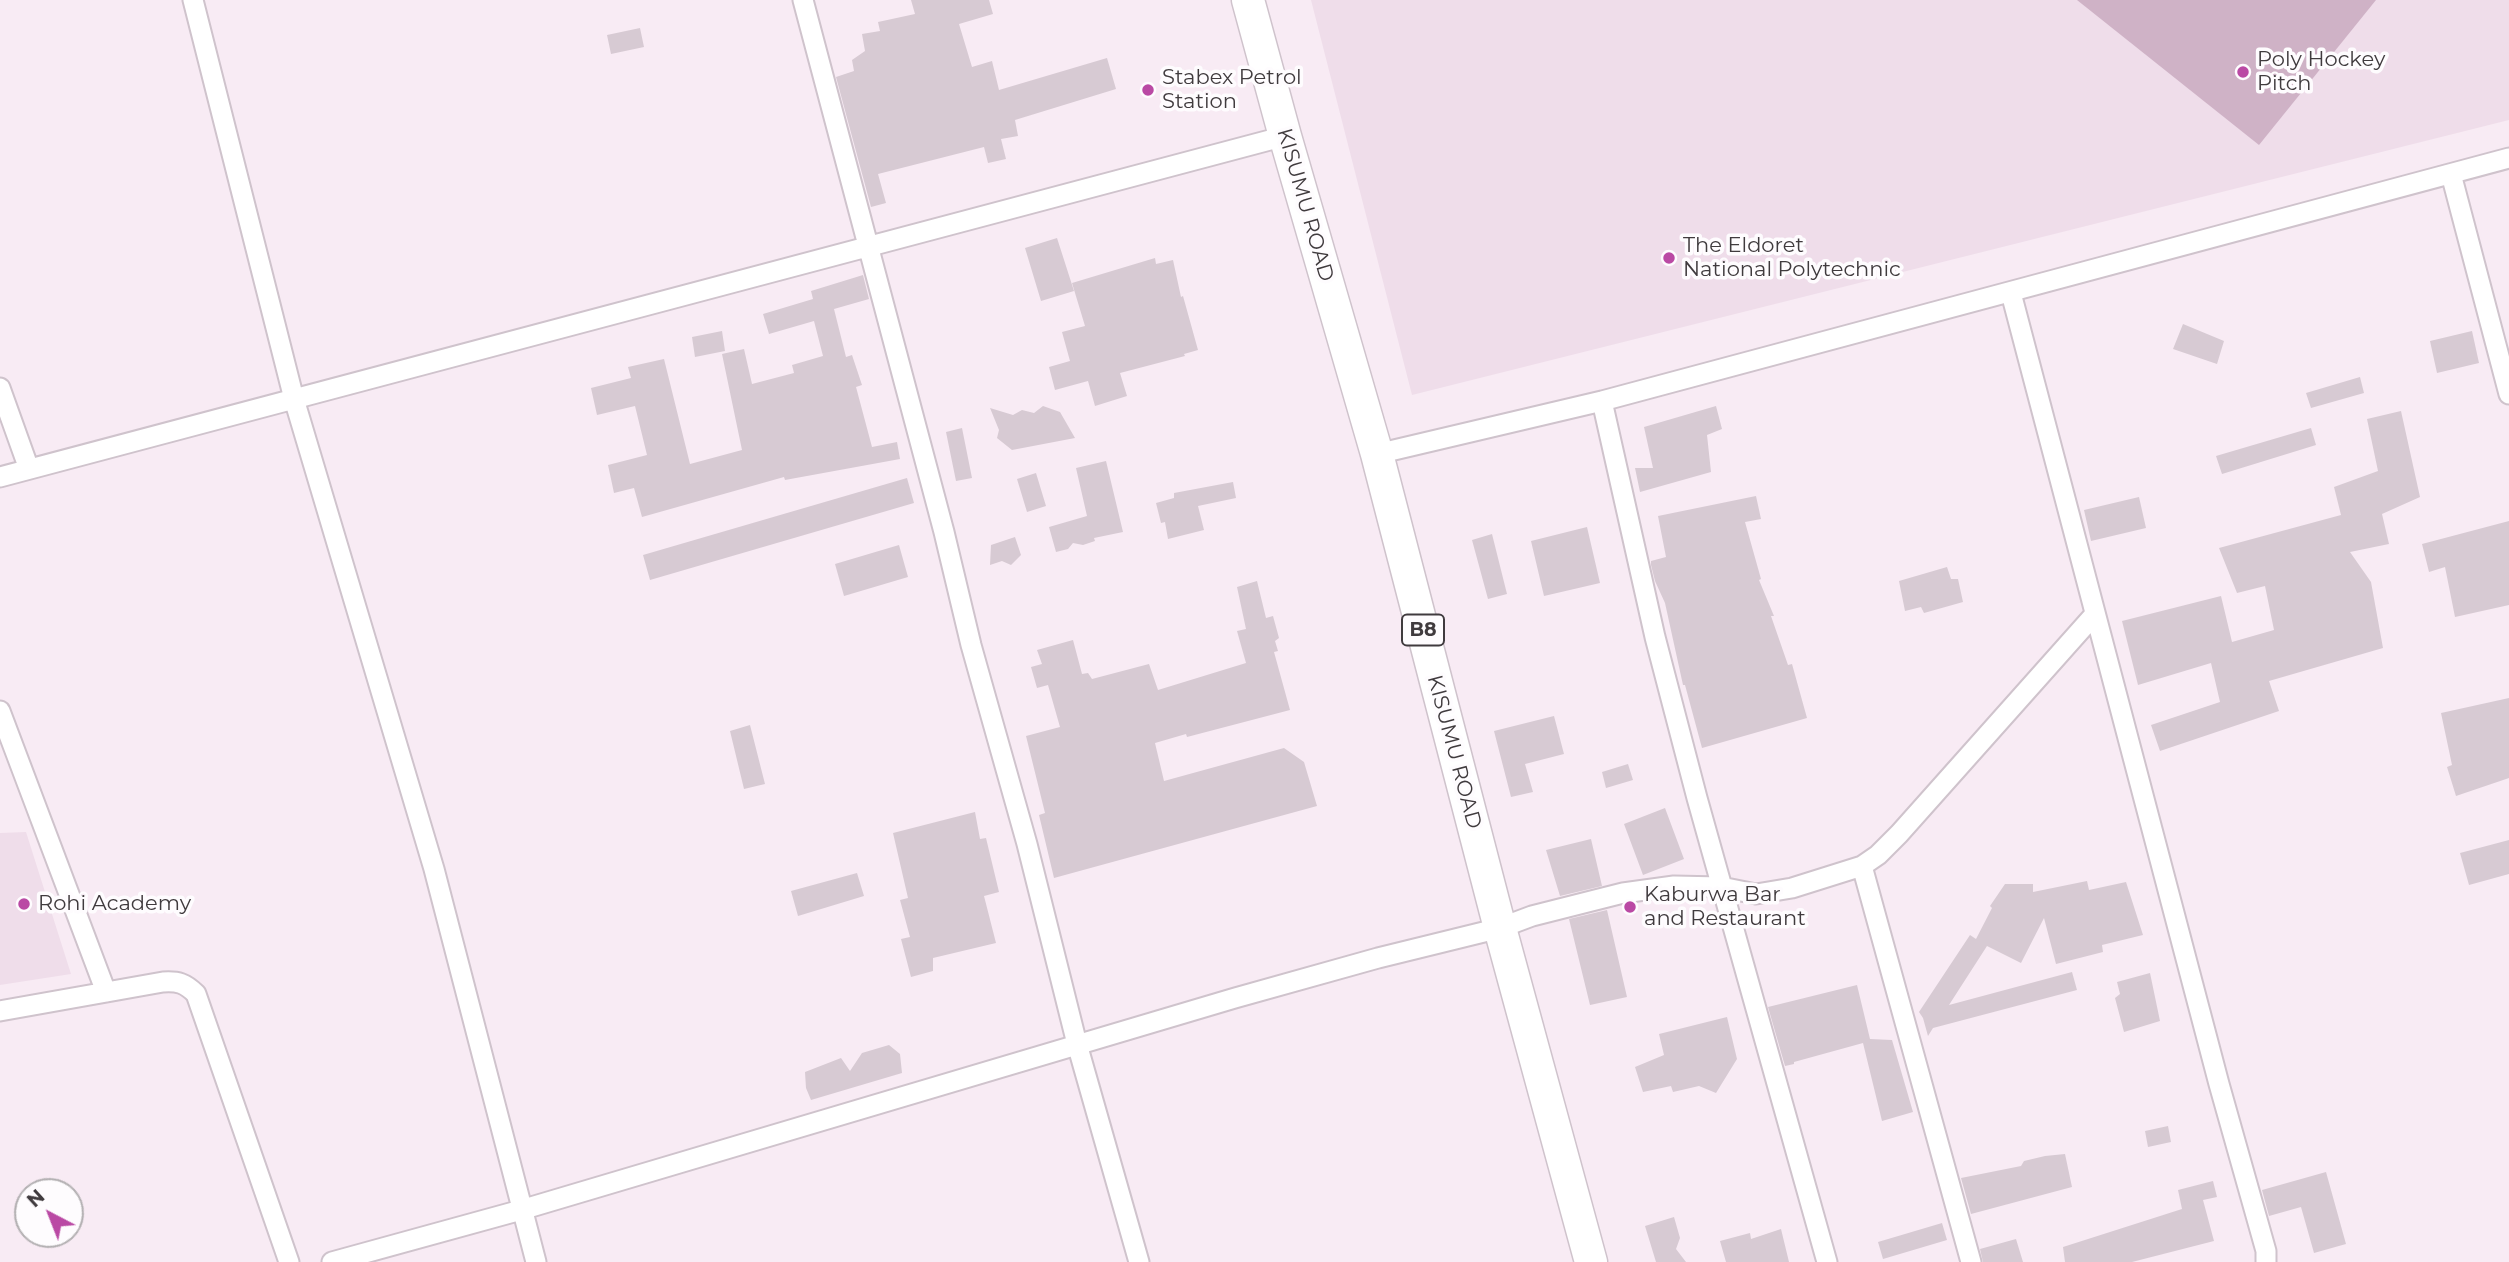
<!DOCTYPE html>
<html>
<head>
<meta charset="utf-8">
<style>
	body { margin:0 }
	#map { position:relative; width:2509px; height:1262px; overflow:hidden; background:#f8ebf4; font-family:Montserrat,sans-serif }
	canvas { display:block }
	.north { position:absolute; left:14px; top:1178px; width:70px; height:70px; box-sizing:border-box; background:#fefcfe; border:2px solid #b2afb1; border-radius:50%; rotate:318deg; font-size:19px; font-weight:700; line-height:28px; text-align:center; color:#403b3e }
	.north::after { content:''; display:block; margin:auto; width:24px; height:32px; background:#ba49a4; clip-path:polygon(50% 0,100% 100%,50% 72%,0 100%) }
</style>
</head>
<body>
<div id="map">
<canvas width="2509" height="1262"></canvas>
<div class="north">N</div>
</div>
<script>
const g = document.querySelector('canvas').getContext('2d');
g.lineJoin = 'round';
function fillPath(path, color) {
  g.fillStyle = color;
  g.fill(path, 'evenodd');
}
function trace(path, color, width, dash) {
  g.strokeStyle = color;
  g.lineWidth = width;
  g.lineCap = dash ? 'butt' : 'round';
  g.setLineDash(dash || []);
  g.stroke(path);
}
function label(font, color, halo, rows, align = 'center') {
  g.font = font + ' Montserrat,sans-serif';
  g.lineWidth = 7;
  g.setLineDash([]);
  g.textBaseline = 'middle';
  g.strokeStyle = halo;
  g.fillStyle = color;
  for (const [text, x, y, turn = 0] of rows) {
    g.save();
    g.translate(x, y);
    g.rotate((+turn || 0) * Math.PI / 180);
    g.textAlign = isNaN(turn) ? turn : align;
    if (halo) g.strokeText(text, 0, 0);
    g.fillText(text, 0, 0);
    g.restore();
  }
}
fillPath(new Path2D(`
	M1311 0H2509V120L1412 395Z
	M26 832 71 974 0 985V833Z`), '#efddea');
fillPath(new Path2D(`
	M2077 0H2376L2259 145Z`), '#cfb2c6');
fillPath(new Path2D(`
	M911 0H989L993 14 959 24 972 67 992 61 999 90 1107 58 1116 89 1015 120 1018 136 1001 139 1006 159 988 163 984 147 878 174 886 203 871 207 836 77 854 71 852 60 865 51 862 34 880 31 878 22 915 14Z
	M640 28 644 47 611 54 607 35Z
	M1057 238 1074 291 1041 301 1025 248Z
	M1155 258 1156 264 1173 260 1181 297 1183 296 1198 350 1184 354 1185 356 1120 373 1127 396 1095 406 1088 381 1055 390 1049 367 1070 361 1062 332 1085 326 1072 283Z
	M863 275 869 299 834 309 846 357 852 355 862 385 856 387 872 447 897 442 900 459 785 480 784 477 642 517 634 488 614 493 608 465 647 455 635 406 597 415 591 388 631 378 628 367 664 359 690 464 742 450 722 354 744 349 752 384 794 373 792 365 823 356 814 321 769 334 763 314 813 299 811 291Z
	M2183 324 2224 341 2217 364 2173 349Z
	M722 331 725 351 695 357 692 337Z
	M2472 331 2479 363 2437 373 2430 341Z
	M2360 377 2364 393 2311 408 2306 393Z
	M1043 406 1060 412 1075 438 1012 450 997 438 999 430 990 408 1013 415 1022 410 1034 413Z
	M1716 406 1722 429 1707 435 1711 472 1640 492 1635 468H1653L1644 427Z
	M2401 411 2420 497 2382 514 2389 544 2350 552 2371 582 2383 648 2269 681 2279 711 2160 751 2151 725 2220 702 2211 663 2138 685 2122 621 2221 596 2232 642 2274 630 2265 586 2237 593 2219 548 2341 515 2334 487 2378 471 2367 419Z
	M962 428 972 478 956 481 946 432Z
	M2311 428 2316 445 2222 474 2216 456Z
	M1106 461 1123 532 1094 538 1095 541 1083 545 1073 543 1068 549 1056 552 1049 527 1087 516 1076 468Z
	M1036 473 1046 506 1027 512 1017 479Z
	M907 478 914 503 650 580 643 555Z
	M1233 482 1236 498 1198 506 1204 530 1168 539 1165 522 1161 523 1156 503 1174 498V493Z
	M1756 496 1761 519 1745 522 1761 579 1759 580 1774 616H1771L1788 665 1792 664 1807 718 1702 748 1685 685H1683L1665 603 1655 581 1651 565V561L1666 557 1658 516Z
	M2139 497 2146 528 2091 541 2084 510Z
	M2509 521V605L2455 617 2445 567 2429 572 2422 544Z
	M1587 527 1600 583 1544 596 1531 541Z
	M1492 534 1507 594 1488 599 1472 540Z
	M1015 537 1021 555 1011 565 1002 561 990 565 991 545Z
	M899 545 908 577 844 596 835 564Z
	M1947 567 1951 579H1958L1963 602 1924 613 1921 607 1905 611 1899 581Z
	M1257 581 1266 618 1273 616 1279 638 1275 641 1278 651 1274 652 1290 710 1187 737 1186 734 1155 743 1164 781 1284 748 1304 762 1317 806 1054 878 1039 815 1045 813 1026 736 1060 727 1048 685 1037 688 1031 667 1042 664 1037 650 1073 640 1082 674 1088 673 1092 679 1149 664 1158 690 1246 663 1237 631 1246 629 1237 587Z
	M2509 698V778L2456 796 2447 767 2452 765 2441 713Z
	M1554 716 1564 754 1525 764 1533 792 1511 797 1494 731Z
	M750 725 765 784 744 789 730 731Z
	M1628 764 1633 780 1606 788 1602 772Z
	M1665 808 1684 859 1643 875 1624 824Z
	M975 812 980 839 986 838 999 892 984 896 996 943 933 958V971L911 977 901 939 910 937 900 900 908 898 893 833Z
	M1591 839 1602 886 1560 896 1546 850Z
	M2509 840V874L2469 885 2460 853Z
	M857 873 864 896 798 916 791 891Z
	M2087 881 2089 890 2126 882 2143 935 2102 945 2103 952 2056 964 2044 918 2021 963 1987 946 1949 1005 2072 972 2077 990 1933 1028 1928 1036 1923 1018 1919 1012 1970 935 1976 939 1992 908 1990 906 2005 884H2033V892Z
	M1607 910 1627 997 1590 1005 1569 919Z
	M2150 973 2160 1021 2124 1032 2115 998 2120 994 2117 982Z
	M1857 985 1870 1039 1892 1040 1913 1112 1882 1121 1863 1043 1794 1062V1064L1785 1066 1768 1007Z
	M1727 1017 1737 1059 1716 1093 1699 1086 1673 1092 1671 1086 1643 1092 1635 1067 1664 1055 1659 1034Z
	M889 1045 900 1054 902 1073 811 1100 806 1088 805 1072 841 1058 850 1071 862 1053Z
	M2168 1126 2171 1142 2148 1147 2145 1131Z
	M2065 1154 2072 1187 1971 1214 1961 1178 2021 1166 2024 1161 2045 1156Z
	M2326 1172 2346 1244 2314 1253 2301 1207 2269 1216 2262 1190Z
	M2213 1181 2217 1197 2203 1200 2214 1241 2132 1262H2065L2063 1247 2182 1209 2178 1190Z
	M1674 1217 1680 1238 1676 1249 1686 1262H1656L1645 1226Z
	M1942 1223 1947 1240 1883 1259 1878 1242Z
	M1781 1229 1789 1262H1726L1720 1241 1750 1233 1751 1239Z
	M2016 1239 2023 1262H1983L1980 1249Z`), '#d7cad3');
const minor = new Path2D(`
	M193 0 294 399 434 869 536 1262
	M803 0 944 532 971 645 1027 844 1077 1044 1139 1262
	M2451 174 2509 394
	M2011 293 2219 1084 2266 1251V1262
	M0 388 29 469
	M1602 401 1655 637 1697 798 1827 1262
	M1377 454 1602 401 2509 158
	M0 477 1285 136
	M0 711 106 992
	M1862 866 1971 1262
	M0 1011 163 982C178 981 185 983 196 994L289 1262
	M332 1262 521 1210 1235 998 1378 958 1500 928 1532 916 1623 893 1674 886 1721 887 1756 894 1792 888 1862 866 1878 855 1899 834 2095 614`);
const trunk = new Path2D(`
	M1248 0 1285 136 1377 454 1500 928 1591 1262`);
trace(minor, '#cfc3cc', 23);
trace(trunk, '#cfc3cc', 35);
trace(minor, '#fff', 19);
trace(trunk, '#fff', 32);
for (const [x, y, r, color] of [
	[2243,72,7,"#ba49a4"],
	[1148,90,7,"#ba49a4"],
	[1669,258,7,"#ba49a4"],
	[24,904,7,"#ba49a4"],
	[1630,907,7,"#ba49a4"]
]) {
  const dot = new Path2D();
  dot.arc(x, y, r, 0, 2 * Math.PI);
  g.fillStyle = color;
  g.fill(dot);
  trace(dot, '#fefcfe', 2.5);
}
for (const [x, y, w] of [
	[1423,630,42]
]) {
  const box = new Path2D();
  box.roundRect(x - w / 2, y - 15.5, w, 31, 5);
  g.fillStyle = '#fefcfe';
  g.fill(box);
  trace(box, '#403b3e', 2);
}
label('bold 19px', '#403b3e', null, [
	["B8",1423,630]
]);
label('21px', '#403b3e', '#fefcfe', [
	["Poly Hockey",2257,60],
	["Pitch",2257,84],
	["Stabex Petrol",1162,78],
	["Station",1162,102],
	["The Eldoret",1683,246],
	["National Polytechnic",1683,270],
	["Kaburwa Bar",1644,895],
	["and Restaurant",1644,919],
	["Rohi Academy",38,904]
], 'left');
label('21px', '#403b3e', '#fefcfe', [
	["KISUMU ROAD",1305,205,74],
	["KISUMU ROAD",1454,752,75]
]);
</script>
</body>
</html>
